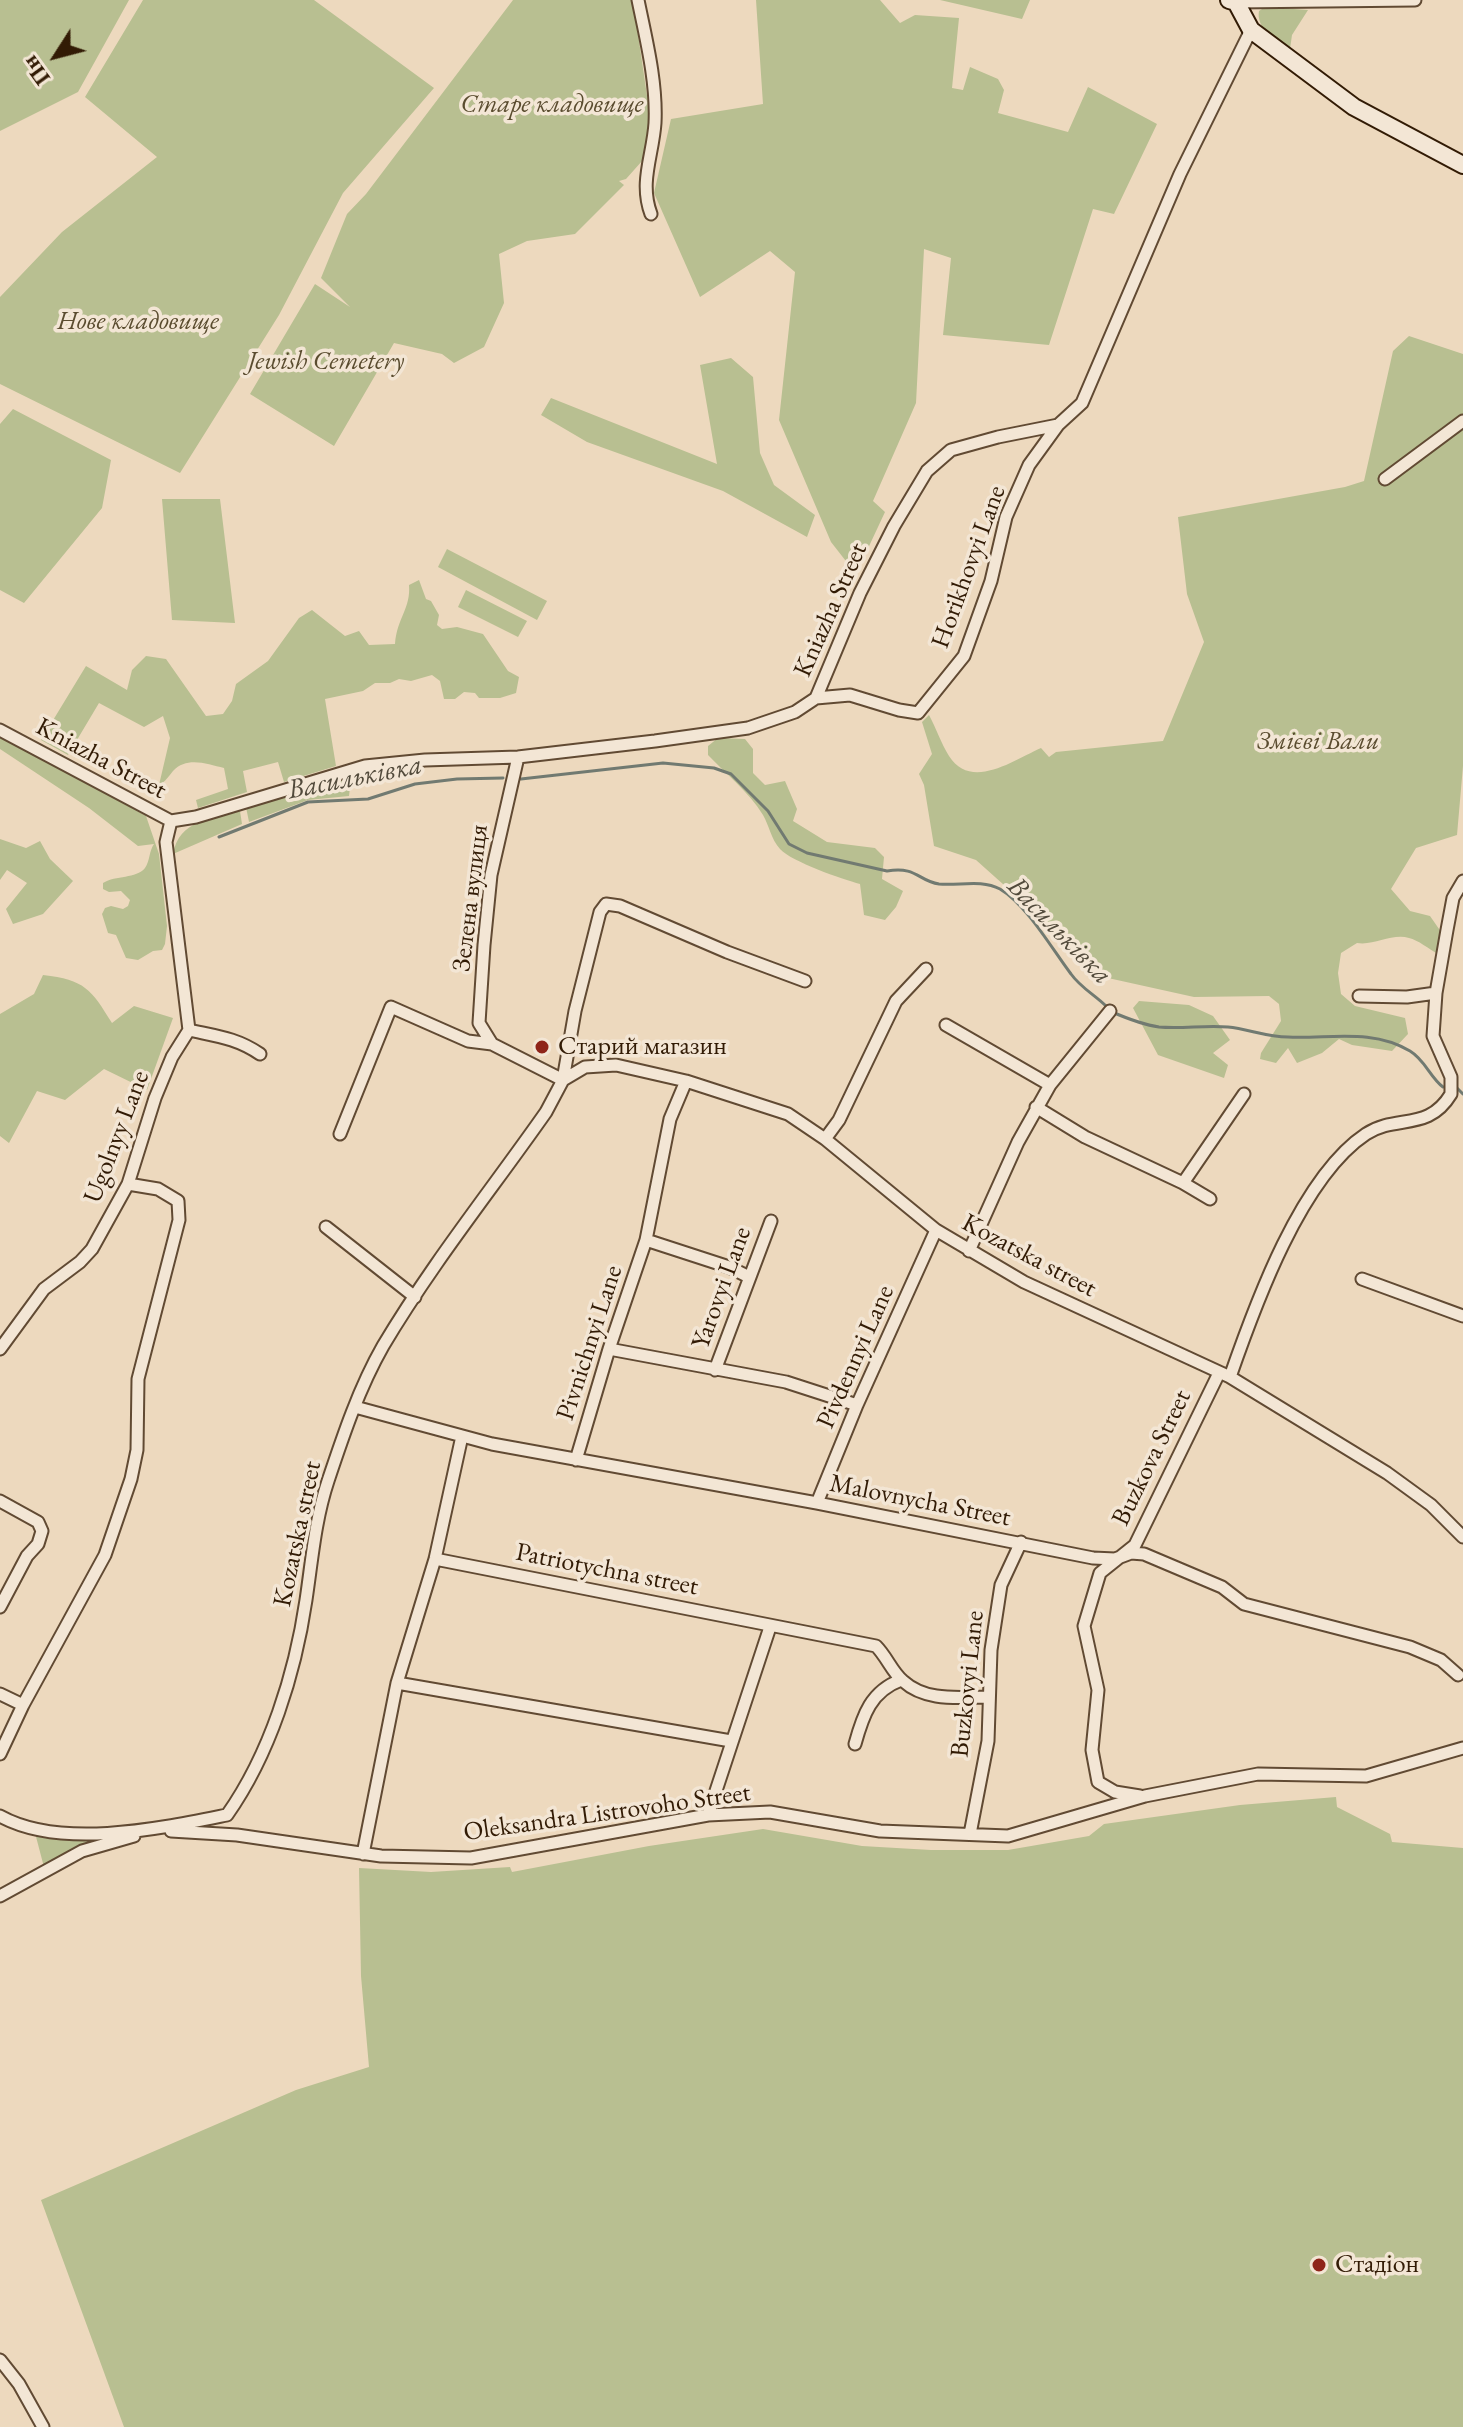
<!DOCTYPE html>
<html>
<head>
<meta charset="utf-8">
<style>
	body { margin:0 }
	#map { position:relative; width:1463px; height:2427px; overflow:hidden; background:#edd9be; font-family:"EB Garamond",serif }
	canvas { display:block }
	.north { position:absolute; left:16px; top:16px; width:80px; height:80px; -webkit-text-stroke:6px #f3e6d5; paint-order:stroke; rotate:234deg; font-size:22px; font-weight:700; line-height:32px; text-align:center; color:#321b05 }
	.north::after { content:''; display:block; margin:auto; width:28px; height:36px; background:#321b05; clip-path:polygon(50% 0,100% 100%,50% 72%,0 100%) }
</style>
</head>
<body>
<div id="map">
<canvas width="1463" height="2427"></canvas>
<div class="north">Пн</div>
</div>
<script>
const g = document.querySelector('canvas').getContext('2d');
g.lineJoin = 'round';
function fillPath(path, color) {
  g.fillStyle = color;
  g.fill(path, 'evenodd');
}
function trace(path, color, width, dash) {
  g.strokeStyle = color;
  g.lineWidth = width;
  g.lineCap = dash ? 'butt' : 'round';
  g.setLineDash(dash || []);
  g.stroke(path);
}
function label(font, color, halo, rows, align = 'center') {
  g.font = font + ' "EB Garamond",serif';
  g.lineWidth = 7;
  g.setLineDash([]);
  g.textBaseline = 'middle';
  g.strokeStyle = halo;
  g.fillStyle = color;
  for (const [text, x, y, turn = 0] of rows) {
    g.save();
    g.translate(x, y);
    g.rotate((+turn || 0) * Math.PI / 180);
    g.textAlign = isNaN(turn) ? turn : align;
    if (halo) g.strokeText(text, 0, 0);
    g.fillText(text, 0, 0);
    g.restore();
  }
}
fillPath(new Path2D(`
	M0 0H129L78 92 0 131Z
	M143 0H314L434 88 343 193 279 315 180 473 0 384V297L62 232 157 157 85 97Z
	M513 0H633L651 123 642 161 626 179 619 181 624 185 575 234 527 241 499 254 504 303 484 347 454 363 442 354 394 343 334 446 250 394 315 284 350 307 321 278 347 214 366 194Z
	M756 0H880L900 23 915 15 959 18 952 88 963 90 970 67 998 79 1004 90 998 113 1068 132 1088 87 1157 124 1114 214 1093 209 1049 345 943 335 951 258 924 249 916 403 873 501 885 512 856 574 831 542 779 420 795 272 770 251 700 297 654 193 671 119 763 104Z
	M940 0H1030L1022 19Z
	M1265 7 1308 10 1292 35 1290 49H1284C1273 38 1256 27 1259 11Z
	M1409 336 1463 354V766L1457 835 1416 848 1391 889 1410 911 1430 916 1446 939 1438 954C1429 949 1418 940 1409 938 1392 933 1374 946 1357 943L1341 953 1338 973 1341 994 1355 1006 1405 1018 1408 1034 1392 1051 1352 1045 1339 1039 1322 1053 1297 1063 1288 1048 1276 1063 1260 1059 1261 1053 1281 1021 1279 1004 1269 996 1194 997 1108 978 976 860 934 846 924 785 919 774 932 754 922 722 929 715C936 728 941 743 949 756 971 791 1014 760 1041 748L1049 757 1056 752 1163 741 1204 642 1187 594 1178 517 1345 487 1364 481 1393 351Z
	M731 358 753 377 760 453 774 485 815 515 807 537 723 491 587 442 541 415 551 398 717 464 700 365Z
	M13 409 111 460 102 508 24 603 0 590V424Z
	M162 499H220L235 623 172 620Z
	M447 549 547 601 537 620 438 567Z
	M419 580 426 599 431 601 439 615 437 625 442 629 457 627 483 634 508 671 519 677 516 693 500 698H479L475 693 464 692 455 699H444L440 681 432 675 411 681 399 679 390 683H375L363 691 325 699 336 766 284 782 278 762 243 771 247 792 198 808 196 800 228 789 224 768C207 764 187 756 173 771 168 777 166 781 159 785L170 738 163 716 144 727 99 703 68 755 41 740 86 666 127 690 132 670 146 656 166 659 206 716 223 714 232 701 236 684 268 661 299 618 312 610 345 636 359 631 369 645 395 644C397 618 411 608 409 585Z
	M466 590 527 621 518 637 458 607Z
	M0 735 146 816 159 854 167 926 165 944 162 950 153 951 138 960 126 958 116 935 108 933 102 914 105 908 111 906 123 909 128 906 130 900 121 891 109 892 103 889V883C116 875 136 879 145 868 150 861 149 851 154 844L138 846 89 808 0 749Z
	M718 738 745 739 753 749V773L765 785 785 781 797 809 793 821 827 842 875 848 884 857 882 879 903 891 896 907 885 920 864 915 860 884C842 879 792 862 780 849 771 839 769 825 763 815 749 792 726 774 708 755V746Z
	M346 778 345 787H350L349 796 308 800 249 822 246 807Z
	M240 811 242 824 173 854C179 820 211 819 240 811Z
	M0 839 26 848 40 841 50 859 73 881 43 914 13 924 6 909 27 883 7 870 0 880Z
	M43 975C85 980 91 989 112 1023L134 1006 173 1018 147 1090 104 1069 65 1100 37 1091 9 1143 0 1136V1014L34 994Z
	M1139 1001 1189 1005 1213 1016 1230 1040 1213 1053 1228 1065 1224 1078 1158 1055 1133 1008Z
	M1336 1797 1337 1807 1390 1834 1392 1842 1463 1848V2427H124L41 2200 296 2090 369 2067 361 1976 359 1868 431 1872 510 1867 512 1872 649 1846 763 1829 862 1846 931 1850H1008L1089 1836 1104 1824 1240 1805Z
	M34 1829 86 1837 88 1845 45 1871Z`), '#b8bf91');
trace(new Path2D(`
	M521 779 663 763 714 768 731 774 768 811 789 844 807 853 887 871C917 866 918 881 939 884 959 886 981 879 1000 889 1027 905 1052 949 1071 974 1081 988 1095 995 1107 1007
	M219 837 308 802 368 799 415 784 457 779 503 778
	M1112 1012C1126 1018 1145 1025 1159 1027 1182 1029 1205 1025 1228 1027 1248 1029 1267 1037 1288 1037 1329 1039 1372 1028 1410 1051 1425 1060 1430 1077 1443 1087
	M1456 1087 1463 1094`), '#717a71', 3);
const minor = new Path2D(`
	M638 0C646 39 657 82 655 123 653 155 639 182 651 214
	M1236 2 1415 0
	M1385 479 1463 421
	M816 698 850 695 899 710 918 713 964 656 991 581 1006 517 1029 465 1058 425
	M0 730 171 821 196 817 365 766 425 760 518 757 655 741 748 728 795 712 816 698 860 593 894 526 927 471 951 450 998 437 1058 425 1082 403 1180 174 1251 30
	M171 821 166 842 189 1030
	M1359 996 1407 997 1436 993
	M946 1025 1050 1085 1018 1142 969 1251
	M492 1044 479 1023 484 945 491 875 518 757
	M1050 1085 1110 1011
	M1036 1107 1085 1137 1183 1183 1210 1199
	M340 1134 391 1007 468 1041 492 1044 563 1080 575 1011 600 912 606 904 620 906 727 952 805 981
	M825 1139 839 1120 896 1001 926 969
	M1183 1183 1244 1094
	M326 1227 415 1297
	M646 1240 729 1267 749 1277
	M1362 1279 1463 1316
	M0 1349 44 1289 80 1262 92 1249 128 1184 155 1098 172 1057 189 1030C216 1036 237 1038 260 1054
	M609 1349 786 1382 857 1405
	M715 1370 771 1221
	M1230 1377C1255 1305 1301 1177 1366 1134 1397 1114 1428 1132 1451 1094V1077L1433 1036 1436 993 1447 930 1453 898 1463 881
	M355 1407 492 1444 817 1503 1093 1558 1115 1559 1131 1553 1144 1554 1222 1587 1244 1604 1410 1647 1441 1660 1458 1675
	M576 1460 609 1349 646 1240 670 1119 686 1081
	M0 1501 38 1522 42 1531 38 1544 27 1556 0 1607
	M817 1503 857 1405 936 1230
	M435 1559 876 1646C887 1657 892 1672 903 1681 926 1702 959 1697 987 1697
	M397 1683 731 1741
	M0 1694 23 1705 105 1555 131 1479 137 1450 138 1379 179 1220 178 1201 158 1189 128 1184
	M855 1744C863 1715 871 1691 901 1680
	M0 1754 23 1705
	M1140 1796 1115 1792 1098 1782 1092 1750 1098 1690 1084 1626 1100 1573 1135 1545 1219 1373
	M708 1815 770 1627
	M0 1816C61 1850 162 1828 227 1815 270 1754 295 1674 306 1600 312 1560 315 1520 328 1481 343 1436 359 1388 383 1346 431 1265 492 1189 546 1112L563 1080 585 1067 616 1065 686 1081 788 1114 825 1139 936 1230 1024 1282 1230 1377 1387 1473 1431 1505 1463 1537
	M171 1831 237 1835 381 1856 471 1858 708 1815 770 1812 880 1831 1008 1836 1145 1796 1258 1774 1366 1776 1463 1748
	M970 1834 988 1741 991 1650 1001 1585 1021 1542
	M363 1854 397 1683 435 1559 462 1436
	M0 1896 82 1851 134 1836
	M0 2360 19 2384 43 2427`);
const secondary = new Path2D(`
	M1229 0 1236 2 1251 30 1354 107 1463 165`);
trace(minor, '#614a33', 15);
trace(secondary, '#321b05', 20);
trace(minor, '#f3e6d5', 11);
trace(secondary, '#f3e6d5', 16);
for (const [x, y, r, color] of [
	[542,1047,8,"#8f2418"],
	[1319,2265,8,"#8f2418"]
]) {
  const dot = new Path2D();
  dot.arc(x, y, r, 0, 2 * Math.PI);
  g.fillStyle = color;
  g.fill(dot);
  trace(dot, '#f3e6d5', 3);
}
label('italic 26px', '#5a4c2f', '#f3e6d5', [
	["Старе кладовище",552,105],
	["Нове кладовище",138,322],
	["Jewish Cemetery",326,362],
	["Змієві Вали",1318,742]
]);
label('26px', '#321b05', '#f3e6d5', [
	["Horikhovyi Lane",969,567,-70],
	["Kniazha Street",831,610,-66],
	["Kniazha Street",101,759,28],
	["Зелена вулиця",471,898,-83],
	["Ugolnyy Lane",117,1137,-69],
	["Kozatska street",1029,1256,28],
	["Yarovyi Lane",722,1288,-70],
	["Pivnichnyi Lane",590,1343,-72],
	["Pivdennyi Lane",856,1357,-66],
	["Buzkova Street",1152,1458,-64],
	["Malovnycha Street",920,1501,11],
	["Kozatska street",298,1534,-78],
	["Patriotychna street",607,1570,11],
	["Buzkovyi Lane",968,1684,-84],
	["Oleksandra Listrovoho Street",607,1813,-8]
]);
label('26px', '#321b05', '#f3e6d5', [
	["Старий магазин",558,1047],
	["Стадіон",1335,2265]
], 'left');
label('italic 28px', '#524a3b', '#f3e6d5', [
	["Васильківка",355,778,-11],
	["Васильківка",1059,931,46]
]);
</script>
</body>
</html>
